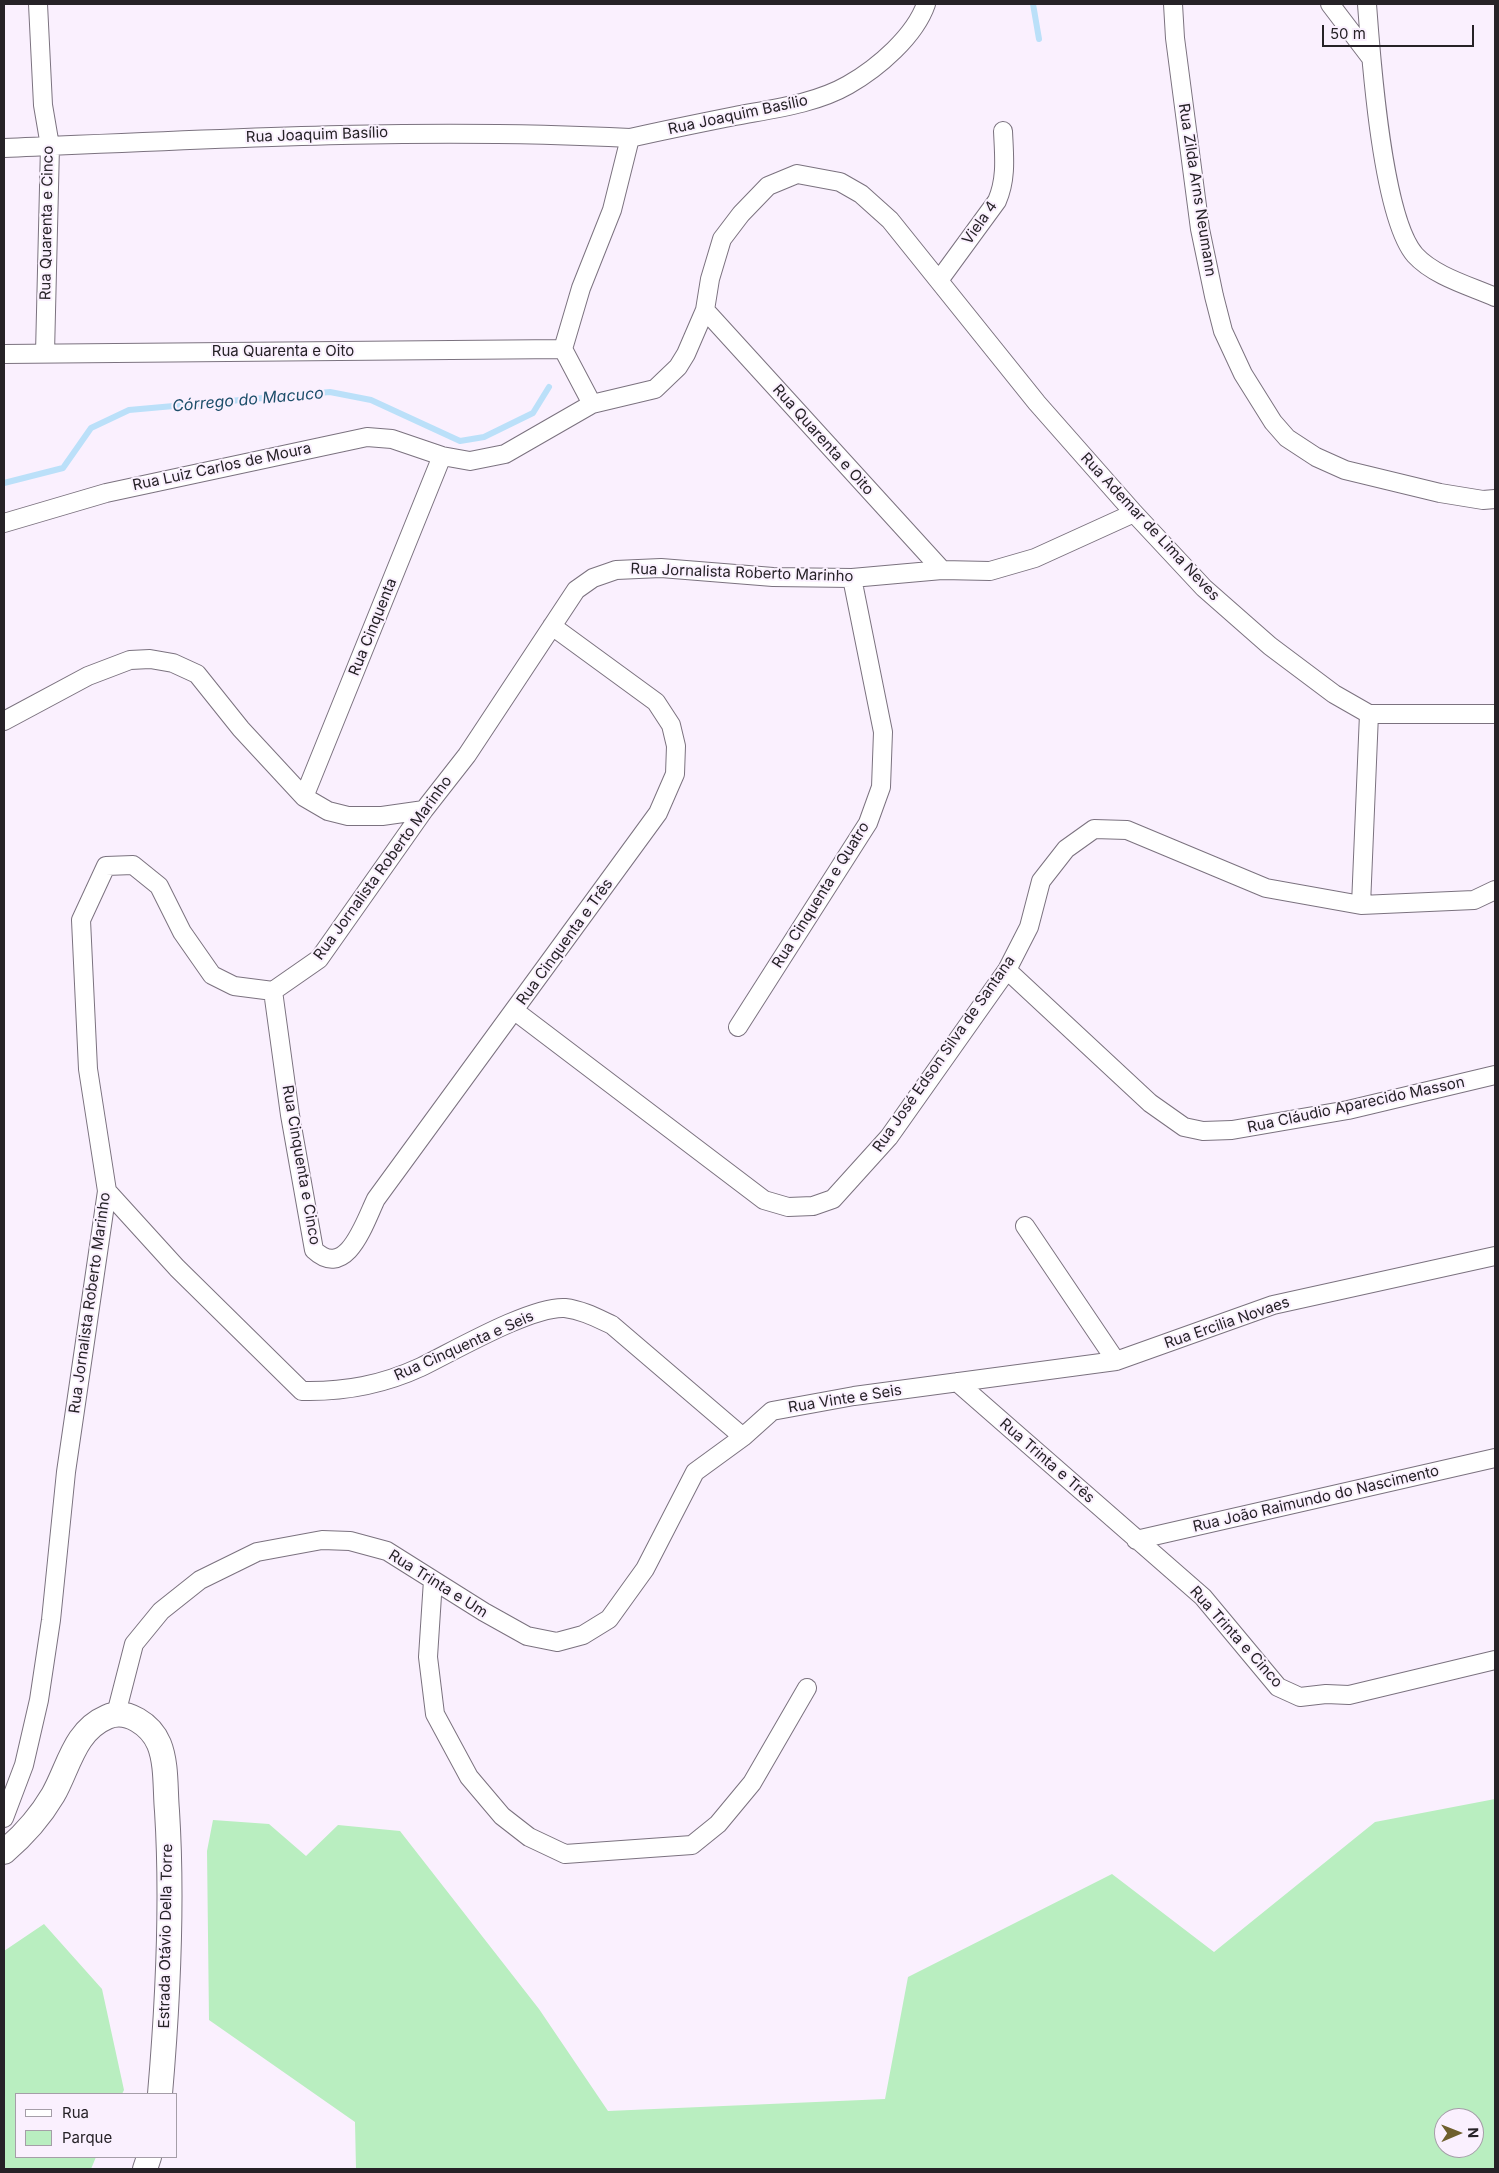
<!DOCTYPE html>
<html>
<head>
<meta charset="utf-8">
<style>
	body { margin:0 }
	#map { position:relative; width:1499px; height:2173px; overflow:hidden; background:#faf0fe; font-family:Inter,sans-serif }
	canvas { display:block }
	.frame { position:absolute; inset:0; border:5px solid #262227; pointer-events:none }
	.legend { position:absolute; left:15px; top:2093px; width:162px; height:65px; box-sizing:border-box; background:#faf0fe; border:1px solid #a59ea8; margin:0; padding:6px 9px; list-style:none; font-size:15px; color:#262227 }
	.legend li { display:flex; align-items:center; gap:10px; height:25px }
	.legend b { width:25px; border:1px solid #a59ea8 }
	.north { position:absolute; left:1434px; top:2108px; width:50px; height:50px; box-sizing:border-box; background:#faf0fe; border:1px solid #a59ea8; border-radius:50%; rotate:89deg; font-size:14px; font-weight:700; line-height:20px; text-align:center; color:#262227 }
	.north::after { content:''; display:block; margin:auto; width:18px; height:22px; background:#6f602d; clip-path:polygon(50% 0,100% 100%,50% 72%,0 100%) }
	.scale { position:absolute; left:1322px; top:25px; width:152px; height:22px; box-sizing:border-box; border:2px solid #262227; border-top:0; padding-left:6px; font-size:15px; line-height:18px; white-space:nowrap; color:#262227; -webkit-text-stroke:4px #faf0fe; paint-order:stroke }
</style>
</head>
<body>
<div id="map">
<canvas width="1499" height="2173"></canvas>
<div class="frame"></div>
<ul class="legend">
<li><b style="height:6px;background:#fff"></b>Rua</li>
<li><b style="height:14px;background:#b9eec0"></b>Parque</li>
</ul>
<div class="north">N</div>
<div class="scale">50 m</div>
</div>
<script>
const g = document.querySelector('canvas').getContext('2d');
g.lineJoin = 'round';
function fillPath(path, color) {
  g.fillStyle = color;
  g.fill(path, 'evenodd');
}
function trace(path, color, width, dash) {
  g.strokeStyle = color;
  g.lineWidth = width;
  g.lineCap = dash ? 'butt' : 'round';
  g.setLineDash(dash || []);
  g.stroke(path);
}
function label(font, color, halo, rows, align = 'center') {
  g.font = font + ' Inter,sans-serif';
  g.lineWidth = 4;
  g.setLineDash([]);
  g.textBaseline = 'middle';
  g.strokeStyle = halo;
  g.fillStyle = color;
  for (const [text, x, y, turn = 0] of rows) {
    g.save();
    g.translate(x, y);
    g.rotate((+turn || 0) * Math.PI / 180);
    g.textAlign = isNaN(turn) ? turn : align;
    if (halo) g.strokeText(text, 0, 0);
    g.fillText(text, 0, 0);
    g.restore();
  }
}
fillPath(new Path2D(`
	M1495 1799V2169H356L355 2122 209 2020 207 1851 213 1820 269 1824 306 1856 338 1825 400 1831 539 2009 608 2111 885 2099 908 1977 1112 1874 1214 1952 1375 1822ZM1444 2118H1474V2148H1444Z
	M44 1924 102 1989 124 2090 122 2094H16V2157H96L91 2169H4V1951Z`), '#b9eec0');
trace(new Path2D(`
	M1033 4 1039 39
	M4 483 63 468 91 428 129 410 330 392 371 400 460 441 484 437 533 413 549 387`), '#bbe0f9', 6);
const street = new Path2D(`
	M38 4 43 105 50 146 45 353
	M1173 4 1175 38 1200 229 1214 296 1223 331 1243 374 1273 422 1287 438 1316 457 1345 470 1440 493 1483 500 1495 499
	M1330 4 1371 58
	M1367 4C1371 58 1382 217 1415 255 1434 276 1470 286 1495 297
	M4 148C213 139 421 127 630 138
	M940 279 997 201C1007 178 1004 155 1003 131
	M705 310 942 570
	M563 349 581 288 612 210 630 138C665 130 700 123 735 116 772 109 815 104 848 85 878 68 915 36 926 4
	M563 349 592 404
	M4 354 563 349
	M4 523 106 493 367 437 392 439 442 456 470 461 505 454 592 404 655 389 678 367 686 354 705 310 710 279 722 239 741 214 768 186 797 174 840 182 861 194 890 220 1037 403 1134 513 1204 588 1270 646 1334 694 1369 714H1495
	M4 721 88 676 130 660 150 659 173 663 197 674 241 729 304 797 328 811 348 816H382L424 810
	M304 797 442 456
	M1361 905 1369 714
	M1007 970 1150 1103 1184 1127 1203 1131 1232 1130 1348 1110 1495 1075
	M273 991 290 1115 314 1250C347 1281 365 1221 376 1199L658 813 675 774 676 746 671 725 656 702 552 626
	M515 1011 764 1200 788 1207 813 1206 833 1199 889 1137 1007 970 1029 927 1041 881 1066 849 1094 829 1127 830 1266 888 1361 905 1474 900 1495 890
	M738 1027 868 823 881 787 883 732 852 578
	M107 1191 177 1268 302 1391C345 1392 382 1385 421 1367 454 1351 531 1306 565 1308 582 1310 597 1318 612 1325L743 1437
	M1025 1226 1116 1361
	M957 1382 1203 1597 1278 1687 1300 1697 1326 1694 1349 1695 1495 1660
	M1136 1540 1495 1458
	M433 1580 428 1657 435 1714 469 1777 502 1816 529 1837 565 1854 692 1845 718 1824 752 1783 807 1688
	M116 1714 134 1644 161 1611 200 1580 257 1552 322 1540 350 1541 387 1551 484 1612 527 1636 557 1642 583 1635 609 1619 645 1569 695 1472 743 1437 772 1411 854 1396 1116 1361 1273 1305 1495 1256
	M4 1818 24 1765 39 1700 51 1620 66 1472 107 1191 88 1069 81 920 106 866 133 865 159 886 182 932 212 975 234 986 273 991 319 959 424 810 467 755 576 590 593 578 616 570 661 568 773 577 852 578 942 570 990 571 1035 558 1134 513`);
const secondary = new Path2D(`
	M4 1852C23 1836 40 1817 53 1795 69 1767 74 1731 107 1717 127 1708 151 1725 159 1744 167 1764 165 1789 167 1811 173 1905 168 2001 160 2094
	M145 2169 149 2157`);
trace(street, '#7b727f', 20);
trace(secondary, '#7b727f', 26);
trace(street, '#fff', 18);
trace(secondary, '#fff', 24);
label('15px', '#262227', '#faf0fe', [
	["Rua Joaquim Basílio",738,115,-12],
	["Rua Joaquim Basílio",317,135,-2],
	["Rua Zilda Arns Neumann",1197,190,81],
	["Rua Quarenta e Cinco",47,223,-89],
	["Viela 4",980,223,-55],
	["Rua Quarenta e Oito",283,351],
	["Rua Quarenta e Oito",823,440,48],
	["Rua Luiz Carlos de Moura",222,467,-12],
	["Rua Ademar de Lima Neves",1150,527,47],
	["Rua Jornalista Roberto Marinho",742,573,2],
	["Rua Cinquenta",373,627,-68],
	["Rua Jornalista Roberto Marinho",383,868,-54],
	["Rua Cinquenta e Quatro",821,895,-58],
	["Rua Cinquenta e Três",565,942,-54],
	["Rua José Edson Silva de Santana",944,1054,-55],
	["Rua Cláudio Aparecido Masson",1356,1105,-12],
	["Rua Cinquenta e Cinco",301,1165,80],
	["Rua Jornalista Roberto Marinho",90,1303,-82],
	["Rua Ercilia Novaes",1227,1323,-19],
	["Rua Cinquenta e Seis",464,1346,-24],
	["Rua Vinte e Seis",845,1399,-9],
	["Rua Trinta e Três",1047,1461,41],
	["Rua João Raimundo do Nascimento",1316,1499,-13],
	["Rua Trinta e Um",438,1584,32],
	["Rua Trinta e Cinco",1236,1637,48],
	["Estrada Otávio Della Torre",166,1936,-89]
]);
label('italic 16px', '#1d4e6a', '#faf0fe', [
	["Córrego do Macuco",248,400,-5]
]);
</script>
</body>
</html>
